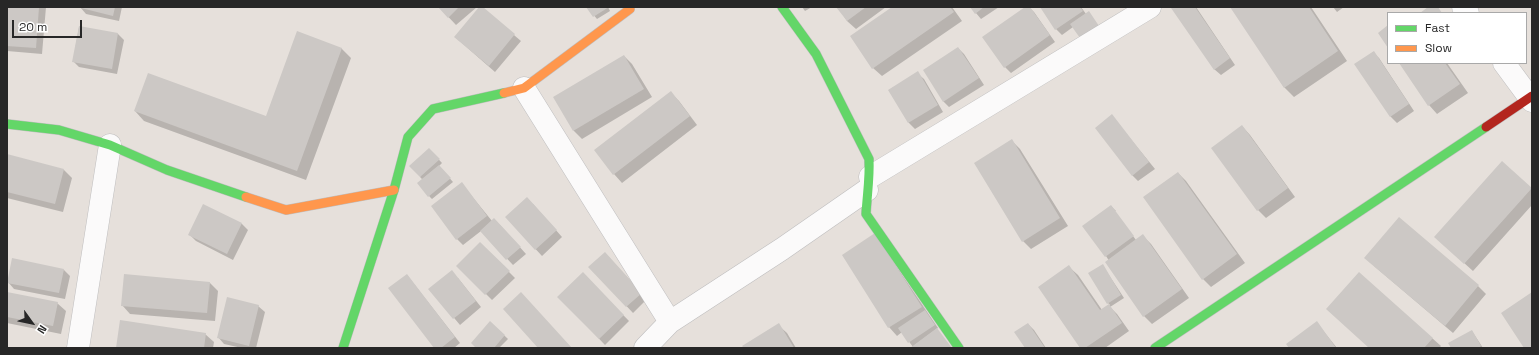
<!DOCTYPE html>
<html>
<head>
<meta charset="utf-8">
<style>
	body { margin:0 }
	#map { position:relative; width:1539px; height:355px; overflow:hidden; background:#e6e0db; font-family:"Space Grotesk",sans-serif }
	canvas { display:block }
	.frame { position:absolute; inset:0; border:8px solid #272727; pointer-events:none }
	.legend { position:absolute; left:1387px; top:12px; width:140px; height:52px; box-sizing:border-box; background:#fff; border:1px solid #a9a9a9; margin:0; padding:5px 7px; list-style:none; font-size:12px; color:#272727 }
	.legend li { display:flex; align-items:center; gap:8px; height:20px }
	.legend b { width:20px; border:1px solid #a9a9a9 }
	.north { position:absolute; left:12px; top:303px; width:40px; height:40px; -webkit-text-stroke:3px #fff; paint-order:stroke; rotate:123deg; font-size:11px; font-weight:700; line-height:16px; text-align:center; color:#272727 }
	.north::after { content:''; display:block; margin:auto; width:14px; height:18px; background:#272727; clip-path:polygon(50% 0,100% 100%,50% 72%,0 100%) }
	.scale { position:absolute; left:12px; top:20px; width:70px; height:18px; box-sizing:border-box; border:2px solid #272727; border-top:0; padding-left:5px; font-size:12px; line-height:14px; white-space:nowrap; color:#272727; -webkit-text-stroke:3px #fff; paint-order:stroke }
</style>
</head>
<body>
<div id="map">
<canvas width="1539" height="355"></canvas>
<div class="frame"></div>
<ul class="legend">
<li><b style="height:5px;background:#63d668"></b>Fast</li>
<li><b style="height:5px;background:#ff974d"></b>Slow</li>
</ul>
<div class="north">N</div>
<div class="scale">20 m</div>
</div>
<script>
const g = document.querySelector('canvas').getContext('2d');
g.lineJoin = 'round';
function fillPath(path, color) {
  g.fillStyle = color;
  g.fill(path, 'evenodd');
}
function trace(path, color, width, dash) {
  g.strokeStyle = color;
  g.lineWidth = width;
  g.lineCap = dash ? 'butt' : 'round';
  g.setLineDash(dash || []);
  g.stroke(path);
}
fillPath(new Path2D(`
	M7 7H46L42 54 7 51Z
	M80 7H122L119 21 86 14Z
	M439 7H477L456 25Z
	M481 7 521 41 495 72 455 37Z
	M587 7H608L610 11 597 19Z
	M802 7H812L805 11Z
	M838 7H886L856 29 847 21Z
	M894 7H952L962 21 882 76 873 68Z
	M971 7H999L981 19Z
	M1027 7H1029L1034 12 1055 42 1011 73 1005 67 984 38Z
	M1041 7H1081L1086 14 1073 27 1062 35 1056 29Z
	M1175 7H1196L1235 65 1221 75 1214 69Z
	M1231 7H1311L1347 61 1294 97 1284 87Z
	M1333 7H1344L1337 12Z
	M79 27 118 34 124 40 117 74 79 67 73 61Z
	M341 48 351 58 306 180 144 121 135 111 266 117Z
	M958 48 964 54 984 85 949 107 943 101Z
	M1373 52 1379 58 1414 111 1397 123 1391 117 1356 65Z
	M624 56 632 64 652 97 582 139 574 131 555 98Z
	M1400 63H1447L1468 93 1437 114 1429 105Z
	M917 73 924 79 943 112 915 129 909 123 889 90Z
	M671 93 679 101 697 125 622 183 614 174 596 150Z
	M1112 116 1155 169 1138 181 1132 175Z
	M1242 126 1250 135 1295 197 1266 218 1258 210Z
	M1012 141 1020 149 1068 226 1031 249 1023 241Z
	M429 149 442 163 439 166 453 182 432 199 429 196 423 180 420 177Z
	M7 155 64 170 72 178 63 212 7 198Z
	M1502 162 1532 189V205L1473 271 1444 245Z
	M1178 173 1186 181 1245 263 1211 287 1203 279Z
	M462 184 492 221 500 225 526 254 513 265 481 231 463 245 457 239Z
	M533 204 562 237 542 256 506 217Z
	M204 206 242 224 248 230 233 260 196 241 190 235Z
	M1111 206 1116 211H1114L1136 240 1143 236 1151 244 1189 298 1152 324 1144 316 1106 256Z
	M875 235 938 328 911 348 913 347 902 332 897 336 889 327Z
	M480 243 515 278 492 300 458 266Z
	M605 253 647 299 633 313 590 267Z
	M1103 266 1124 298 1110 307 1117 314 1129 331 1105 348H1081L1069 267 1078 275 1102 310 1110 305 1108 303Z
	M1374 266 1478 286 1486 294 1453 333Z
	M64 270 70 276 65 299 14 289 8 282Z
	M583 274 629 321 605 345 559 297Z
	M407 275 460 343 454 348H436Z
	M458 278 481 307 460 325 430 289Z
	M210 283 218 291 215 321 130 314 122 305Z
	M7 293 57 303 66 311 61 334 7 323Z
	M258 306 265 312 256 348H242L224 344 218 337Z
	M491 323 508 339 499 348H477Z
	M1317 323 1337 348H1290Z
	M1028 324 1034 330 1046 348H1026Z
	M778 325 787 333 796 348H745Z
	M1472 331 1483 348H1452Z
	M205 334 214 342 213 348H117Z
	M1432 338 1441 346 1439 348H1369Z`), '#0003');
fillPath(new Path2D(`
	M7 7H39L36 48 7 46Z
	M77 7H115L113 16Z
	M438 7H459L448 18Z
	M479 7H483L515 34 489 66 454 37Z
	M586 7H609L593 17Z
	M836 7H866L847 21Z
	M892 7H950L954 12 872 69 850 36Z
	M970 7H984L975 14Z
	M1025 7H1030L1050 35 1004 68 982 37Z
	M1040 7H1080L1083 11 1055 30Z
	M1173 7H1195L1230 58 1214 70 1171 8Z
	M1230 7H1309L1338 51 1284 88Z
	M1428 7H1438L1442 13H1420Z
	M1089 11 1099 26 1080 38 1070 24Z
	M1388 25V48L1378 33Z
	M79 26 118 33 112 69 72 62Z
	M297 31 342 48 297 171 134 111 148 73 266 116Z
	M958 47 979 78 943 102 923 70Z
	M1374 51 1409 104 1390 117 1354 64Z
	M624 55 644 89 573 131 553 97Z
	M1399 63H1445L1460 84 1428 106Z
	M918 71 938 105 908 123 888 90Z
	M671 91 690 116 613 175 594 150Z
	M1112 114 1149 162 1132 176 1095 128Z
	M1242 125 1288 188 1257 211 1211 148Z
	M1012 139 1060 218 1022 242 974 163Z
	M429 148 440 159 420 177 409 166Z
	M7 154 64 169 55 204 7 192Z
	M1502 161 1532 188 1464 264 1434 237Z
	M439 165 451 178 428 197 417 183Z
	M1178 172 1237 254 1202 280 1143 197Z
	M462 182 487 216 456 240 431 206Z
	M527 197 557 230 535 250 505 217Z
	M203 204 242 223 227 254 188 235Z
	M1111 205 1134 236 1105 257 1082 226Z
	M1399 217 1479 285 1445 326 1364 258Z
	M494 218 521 247 506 260 480 231Z
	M875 233 922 307 888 328 842 255Z
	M1143 234 1182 289 1143 317 1105 262Z
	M480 242 510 271 485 295 456 266Z
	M605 252 642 293 626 307 588 267Z
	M12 258 64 269 59 293 7 283Z
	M1103 264 1121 295 1107 304 1088 273Z
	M1069 265 1100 310 1109 304 1122 323 1085 348H1080L1038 287Z
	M452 270 476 301 453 319 428 289Z
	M583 272 624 315 599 339 557 297Z
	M1359 272 1433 338 1424 348H1369L1326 309Z
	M124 274 210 282 207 313 121 306Z
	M407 274 455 337 441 348H434L388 288Z
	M7 292 58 302 53 326 7 317Z
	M521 292 572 348H538L503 309Z
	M1532 292V348H1524L1501 313Z
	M227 297 259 305 249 346 217 338Z
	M925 310 935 325 908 343 898 328Z
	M120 320 206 333 204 348H116Z
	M490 321 505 335 494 348H476L471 343Z
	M1317 321 1336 348H1289L1286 344Z
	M779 323 794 348H744L742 346Z
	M1028 323 1045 348H1025L1014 332Z
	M937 328 952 348H910Z
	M1472 330 1481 346 1478 348H1451L1448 343Z`), '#ccc8c5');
const street = new Path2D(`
	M1463 7 1468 13
	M1504 63 1532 101
	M524 88 670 322
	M870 177 1150 7
	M78 348 110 145
	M645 348 670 322 782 249 867 190`);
const fast = new Path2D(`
	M782 7 816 54 869 159C870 178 867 195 866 214L959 348
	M7 124 59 130 110 145 167 170 246 197
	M343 348 394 190 408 137 433 109 504 93
	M1155 348 1486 127`);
const slow = new Path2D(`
	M504 93 524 88 630 9
	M246 197 286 210 394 190`);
const jam = new Path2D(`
	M1486 127 1532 96`);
trace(street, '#bebdbe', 23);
trace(fast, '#bebdbe', 10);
trace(slow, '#bebdbe', 10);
trace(jam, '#bebdbe', 10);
trace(street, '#fbfafa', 22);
trace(fast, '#63d668', 9);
trace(slow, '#ff974d', 9);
trace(jam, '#b3261e', 9);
</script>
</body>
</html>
